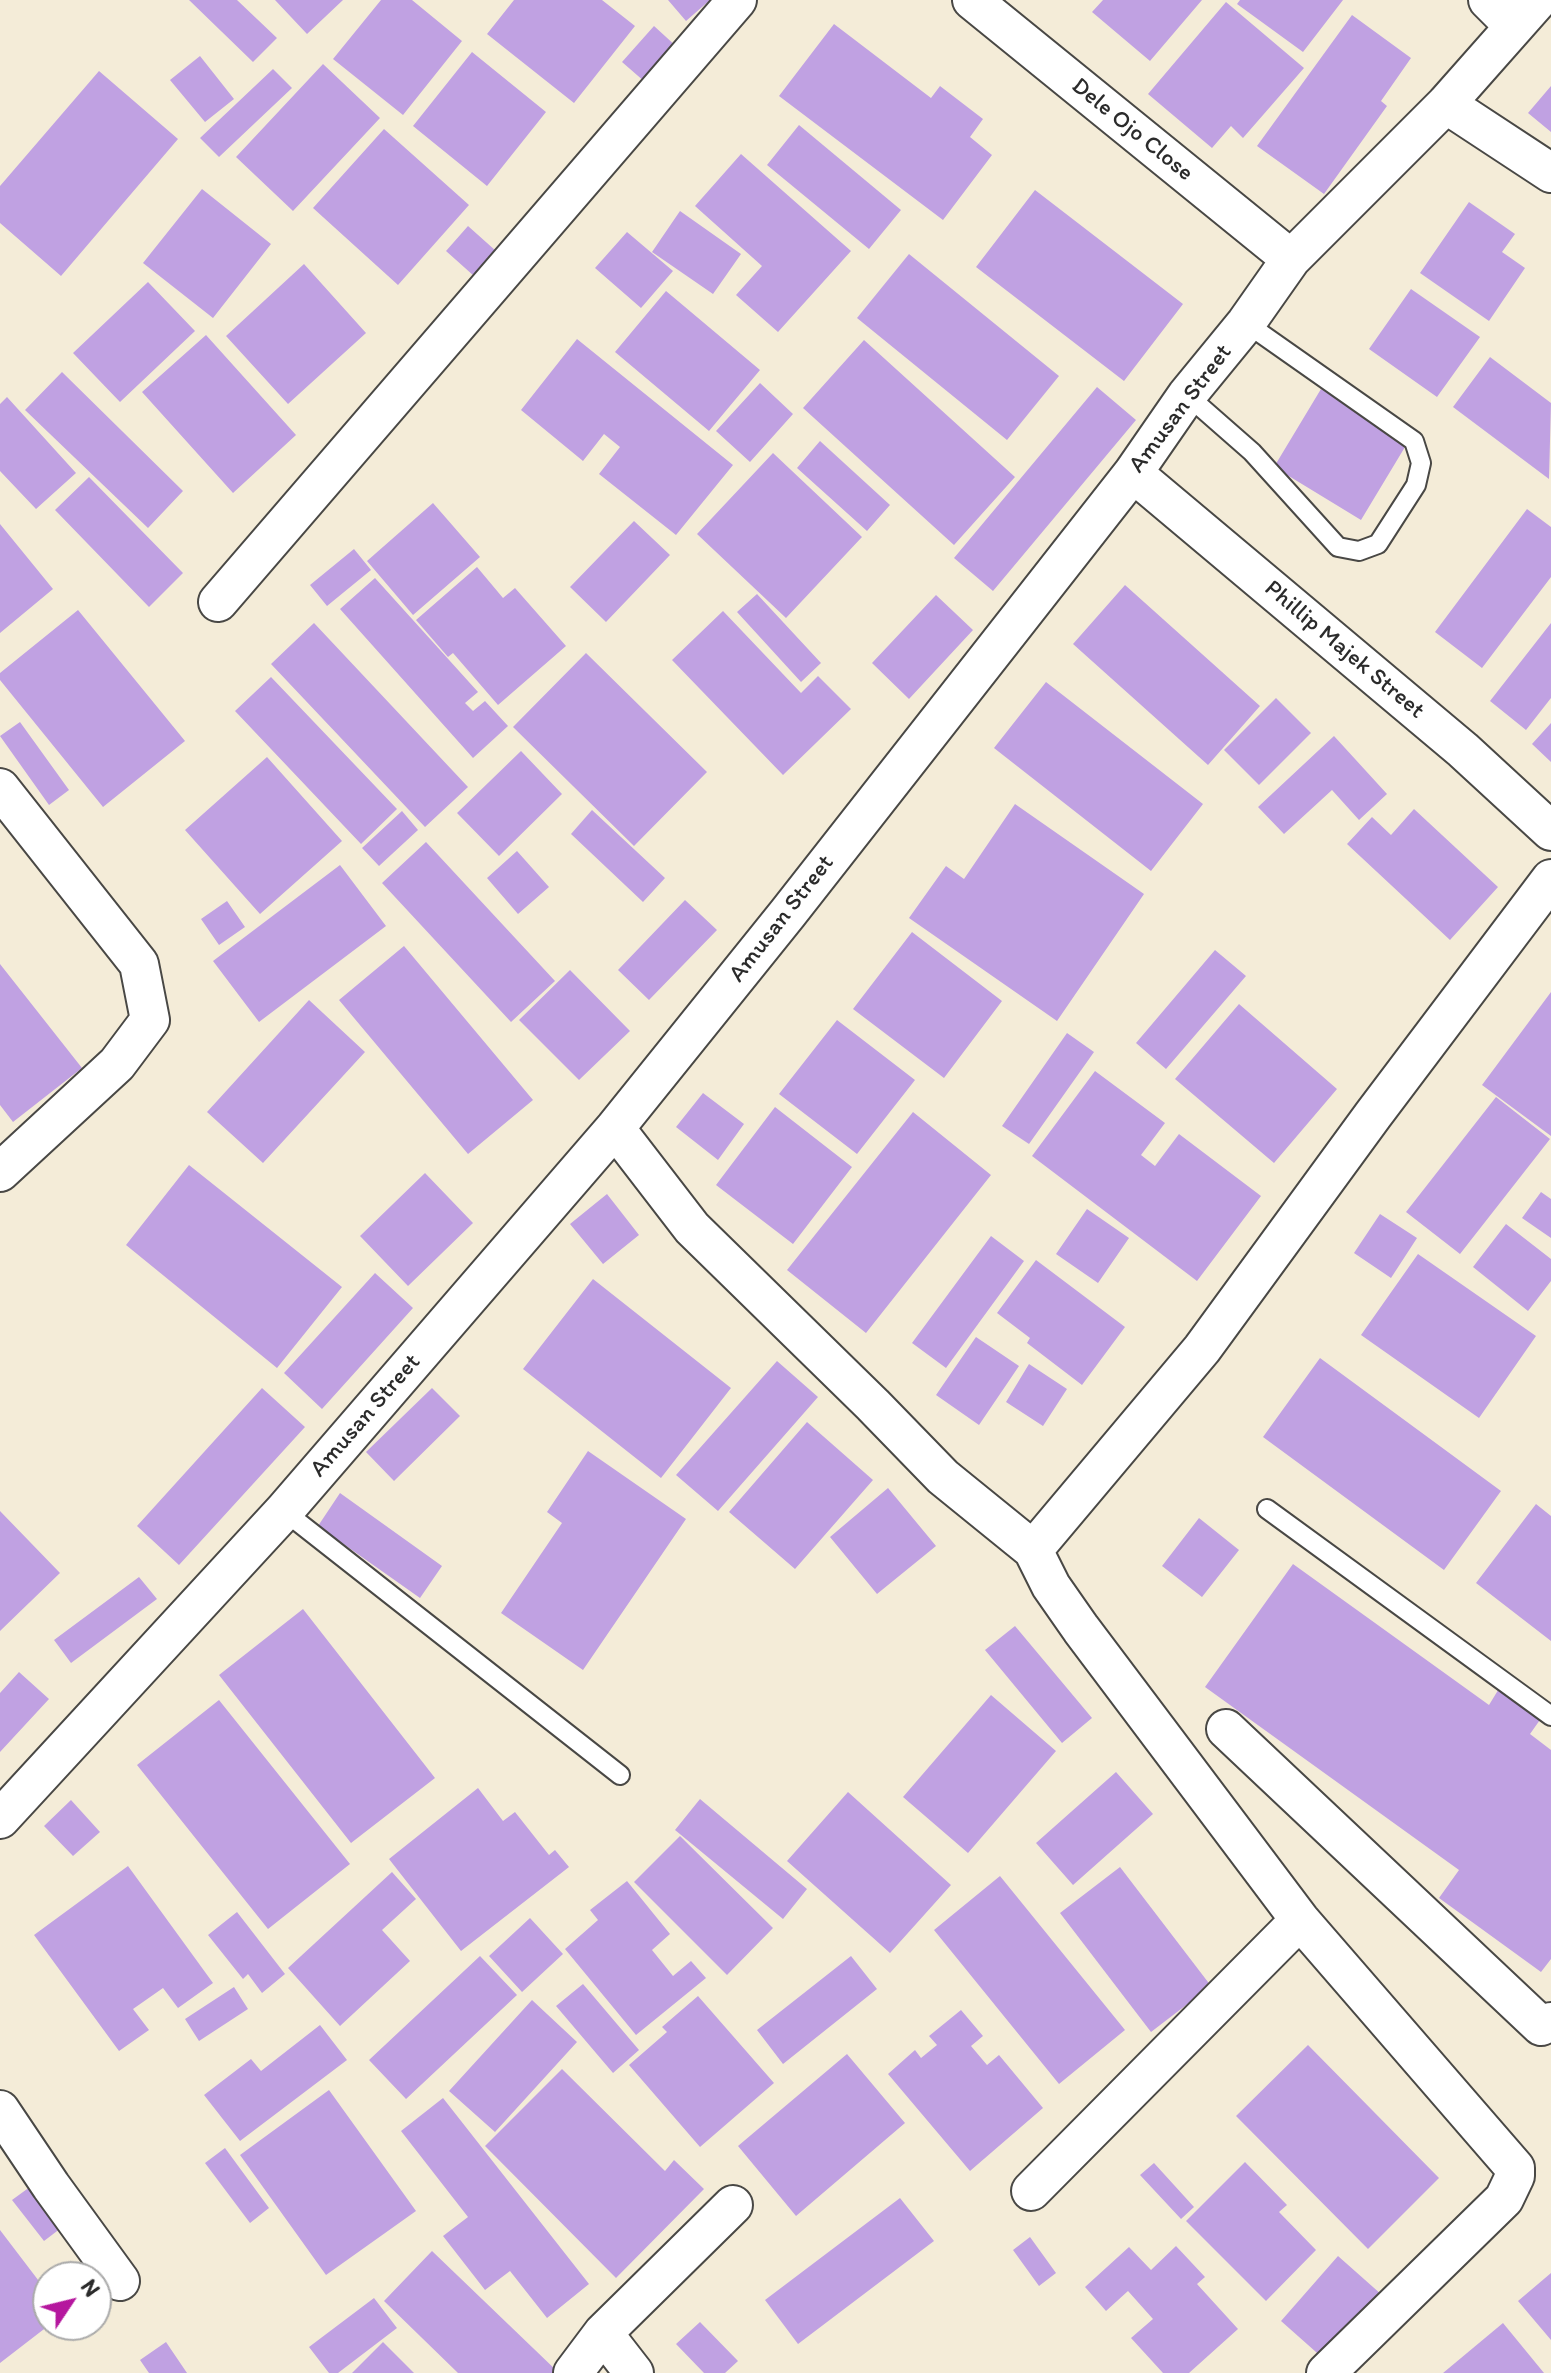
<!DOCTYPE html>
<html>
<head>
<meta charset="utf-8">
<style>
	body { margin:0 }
	#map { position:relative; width:1551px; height:2373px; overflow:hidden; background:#f4ecd8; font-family:Itim,sans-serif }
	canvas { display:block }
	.north { position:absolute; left:32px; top:2261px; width:80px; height:80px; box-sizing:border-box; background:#fff; border:2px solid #aaa; border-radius:50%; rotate:55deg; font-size:22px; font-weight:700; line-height:32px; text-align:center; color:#2b2b2b }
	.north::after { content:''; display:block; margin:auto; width:28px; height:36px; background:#b5179e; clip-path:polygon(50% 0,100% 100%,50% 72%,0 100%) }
</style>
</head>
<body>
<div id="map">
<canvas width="1551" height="2373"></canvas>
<div class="north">N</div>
</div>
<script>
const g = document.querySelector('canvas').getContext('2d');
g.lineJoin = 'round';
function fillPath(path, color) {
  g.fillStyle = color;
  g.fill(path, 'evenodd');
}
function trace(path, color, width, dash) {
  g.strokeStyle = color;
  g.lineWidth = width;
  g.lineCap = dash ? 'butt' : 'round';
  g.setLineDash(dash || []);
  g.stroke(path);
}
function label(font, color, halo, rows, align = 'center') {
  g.font = font + ' Itim,sans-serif';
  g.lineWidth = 8;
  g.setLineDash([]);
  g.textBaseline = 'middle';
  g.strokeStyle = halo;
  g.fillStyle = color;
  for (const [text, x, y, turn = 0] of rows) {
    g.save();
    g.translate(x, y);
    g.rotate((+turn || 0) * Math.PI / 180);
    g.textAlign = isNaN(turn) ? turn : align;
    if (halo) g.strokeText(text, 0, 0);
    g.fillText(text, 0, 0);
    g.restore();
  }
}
fillPath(new Path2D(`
	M189 0H237L277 38 253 62Z
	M275 0H343L307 34Z
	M381 0H412L462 41 403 115 333 59Z
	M514 0H602L635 26 574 103 487 34Z
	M668 0H710L686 21Z
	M1103 0H1202L1150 61 1092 12Z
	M1240 0H1343L1303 52 1237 4Z
	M1226 2 1304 68 1243 138 1231 126 1212 148 1148 94Z
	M1352 15 1411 58 1381 101 1387 106 1324 194 1257 146Z
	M834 24 931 98 940 86 983 119 970 137 992 155 943 220 779 96Z
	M654 26 677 47 645 82 622 62Z
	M472 52 546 112 487 186 413 126Z
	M200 56 234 99 205 122 170 80Z
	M323 64 380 118 293 211 236 157Z
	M273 69 292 88 219 157 200 138Z
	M99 71 178 139 61 276 0 223V186Z
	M1551 86V132L1528 113Z
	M799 125 901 210 869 249 767 165Z
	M384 129 469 205 398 285 313 208Z
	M741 154 851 251 778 332 736 295 762 266 695 206Z
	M202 189 271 244 213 318 143 263Z
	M1035 190 1183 304 1124 381 976 267Z
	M1469 202 1515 234 1502 252 1525 268 1489 321 1420 273Z
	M680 211 741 254 713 294 652 252Z
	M468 226 496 251 474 276 446 251Z
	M627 232 673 271 641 308 595 268Z
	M909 254 1059 376 1007 440 857 318Z
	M304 264 366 333 288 404 226 336Z
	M148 282 195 331 120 402 73 353Z
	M1411 289 1480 337 1437 397 1369 349Z
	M666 291 760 370 709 431 615 352Z
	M206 335 296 435 233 493 142 392Z
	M577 339 733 465 676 535 599 474 620 447 604 434 583 461 521 410Z
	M864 340 1015 477 954 545 803 408Z
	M1490 357 1551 403 1549 479 1453 407Z
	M62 372 183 491 148 528 25 410Z
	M760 383 793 414 750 462 716 431Z
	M1097 387 1136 420 993 591 954 558Z
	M1321 389 1408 442 1361 520 1274 467Z
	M7 397 76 473 36 509 0 471V404Z
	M820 441 890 505 867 531 797 468Z
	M773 453 862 537 786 618 697 534Z
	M89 477 183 573 149 607 55 510Z
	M433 503 480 557 413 615 367 561Z
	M1527 509 1551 527V577L1482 668 1435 632Z
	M634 521 670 555 606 622 570 587Z
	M0 524 53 589 0 633Z
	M354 549 371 570 327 606 310 585Z
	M477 567 503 598 515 588 566 646 498 705 453 653 448 657 416 620Z
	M375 578 478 692 465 703 473 711 485 701 508 726 473 758 340 609Z
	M1125 585 1260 706 1208 765 1073 644Z
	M757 594 821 663 801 682 737 612Z
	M936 595 973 630 909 699 872 663Z
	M78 610 185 741 103 807 0 680V673Z
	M723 611 801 693 818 676 851 709 783 775 672 660Z
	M314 623 468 787 425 827 271 664Z
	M1551 623V698L1526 730 1490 701Z
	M586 653 707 772 634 846 513 727Z
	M271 677 397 809 361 844 235 711Z
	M1046 682 1203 804 1151 871 994 748Z
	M1276 698 1311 733 1259 785 1224 750Z
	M20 722 69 790 49 805 0 736Z
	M1551 723V762L1532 744Z
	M1334 736 1387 794 1359 820 1332 790 1284 834 1258 807Z
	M521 751 562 794 499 856 457 813Z
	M267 757 342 841 260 914 185 830Z
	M1015 804 1144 894 1057 1021 909 918 946 866 964 879Z
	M1414 809 1498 887 1450 940 1347 844 1372 817 1391 835Z
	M592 810 665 878 643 902 571 834Z
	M402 811 418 830 379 866 362 848Z
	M426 842 555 981 511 1022 382 883Z
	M517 851 549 887 518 914 487 878Z
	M340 865 386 926 259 1022 213 961Z
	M685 900 717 930 649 1000 618 970Z
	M227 901 245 927 219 945 201 919Z
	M912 932 1002 1001 944 1078 853 1009Z
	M404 946 533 1100 468 1154 339 1000Z
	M1215 950 1246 976 1166 1069 1136 1043Z
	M0 964 82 1068 13 1122 0 1105Z
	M570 970 630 1031 579 1080 519 1020Z
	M1551 992V1136L1482 1085Z
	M309 1000 365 1052 263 1163 207 1112Z
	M1239 1004 1337 1089 1274 1163 1175 1079Z
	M837 1020 915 1080 857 1154 779 1094Z
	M1067 1033 1094 1052 1029 1144 1002 1126Z
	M1095 1071 1165 1123 1141 1155 1155 1166 1179 1134 1261 1196 1197 1281 1032 1156Z
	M703 1093 744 1124 718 1160 676 1127Z
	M1496 1097 1550 1139 1460 1254 1406 1212Z
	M775 1107 852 1167 793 1244 716 1185Z
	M913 1112 991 1175 866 1333 787 1270Z
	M189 1165 342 1287 277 1368 126 1245Z
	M425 1173 473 1223 408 1286 360 1236Z
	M1541 1192 1551 1199V1238L1522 1218Z
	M607 1194 639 1235 603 1264 570 1224Z
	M1087 1209 1129 1238 1098 1283 1056 1254Z
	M1380 1214 1417 1238 1391 1278 1354 1253Z
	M1506 1224 1551 1259V1281L1528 1311 1473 1267Z
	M991 1236 1024 1261 946 1368 912 1343Z
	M1418 1254 1536 1336 1479 1418 1361 1335Z
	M1036 1260 1125 1327 1082 1385 1027 1343 1030 1338 997 1313Z
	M375 1273 413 1308 322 1409 284 1373Z
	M593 1279 731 1388 661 1478 523 1369Z
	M976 1337 1019 1366 979 1425 936 1395Z
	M1320 1358 1501 1491 1444 1570 1263 1437Z
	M777 1361 818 1397 718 1511 676 1475Z
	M1029 1364 1067 1389 1043 1426 1006 1402Z
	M262 1388 305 1427 179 1565 137 1526Z
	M432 1388 460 1416 394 1481 366 1452Z
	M807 1422 873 1480 795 1569 729 1512Z
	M588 1451 686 1519 583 1670 501 1613 562 1523 547 1512Z
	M888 1488 936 1546 877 1594 830 1537Z
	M340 1493 442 1566 420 1598 318 1526Z
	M1536 1504 1551 1516V1641L1476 1583Z
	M0 1511 60 1573 0 1631Z
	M1199 1518 1239 1550 1202 1597 1162 1566Z
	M1293 1564 1489 1705 1500 1687 1542 1717 1530 1734 1551 1750V1959L1541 1972 1439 1898 1459 1870 1205 1687Z
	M139 1577 157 1599 71 1663 54 1640Z
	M303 1609 435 1778 351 1843 219 1675Z
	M1015 1626 1092 1718 1062 1743 985 1650Z
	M19 1672 49 1699 0 1752V1693Z
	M991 1695 1056 1751 968 1853 903 1797Z
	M219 1700 350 1864 268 1929 137 1765Z
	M1116 1772 1153 1814 1073 1885 1036 1843Z
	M478 1788 503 1821 515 1812 549 1855 555 1850 569 1867 461 1951 389 1859Z
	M848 1792 951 1885 890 1953 787 1861Z
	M700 1799 807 1889 783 1919 675 1830Z
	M71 1800 100 1832 73 1856 44 1826Z
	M680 1836 773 1928 727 1975 634 1882Z
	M128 1866 213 1983 178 2008 163 1988 133 2009 149 2030 119 2051 34 1935Z
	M1120 1867 1211 1986 1151 2032 1060 1913Z
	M392 1872 416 1899 382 1930 410 1961 340 2026 288 1968Z
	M1000 1876 1125 2030 1059 2084 934 1930Z
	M627 1881 670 1934 652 1950 673 1976 691 1961 706 1978 636 2035 565 1949 598 1920 590 1910Z
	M237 1912 285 1974 262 1993 248 1974 243 1979 208 1935Z
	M530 1918 563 1954 522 1992 489 1956Z
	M480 1956 517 1995 406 2099 369 2060Z
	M851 1956 877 1989 783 2064 757 2030Z
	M583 1984 639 2050 613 2073 556 2006Z
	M234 1987 248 2009 199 2041 185 2019Z
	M698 1996 774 2083 700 2147 629 2065 667 2032 662 2027Z
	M532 2000 577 2042 495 2132 449 2091Z
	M961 2010 983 2036 971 2046 987 2065 999 2055 1043 2108 970 2171 888 2074 915 2050 921 2058 937 2045 929 2036Z
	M320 2025 347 2060 240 2141 204 2095 251 2059 261 2071Z
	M1308 2045 1439 2178 1368 2249 1236 2116Z
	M847 2054 905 2123 796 2216 738 2146Z
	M562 2069 665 2171 674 2160 704 2189 616 2278 485 2146Z
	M329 2090 416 2211 326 2275 240 2155Z
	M443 2098 589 2284 547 2318 510 2271 485 2290 443 2236 468 2217 401 2131Z
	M225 2148 269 2208 250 2223 205 2163Z
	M1245 2162 1287 2205 1279 2212 1316 2250 1266 2301 1186 2221Z
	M1154 2163 1194 2207 1181 2219 1140 2175Z
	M34 2184 65 2225 44 2241 12 2200Z
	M900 2198 934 2241 798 2344 765 2300Z
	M0 2230 48 2293V2326L0 2363Z
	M1030 2237 1056 2273 1039 2286 1013 2250Z
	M1176 2246 1205 2277 1197 2284 1238 2329 1189 2373H1163L1131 2338 1153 2319 1128 2291 1106 2311 1085 2287 1129 2247 1151 2270Z
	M432 2251 559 2373H458L384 2301Z
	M1338 2256 1382 2295 1325 2360 1281 2321Z
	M1551 2273V2340L1518 2301Z
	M374 2298 397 2328 338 2373H329L309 2347Z
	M700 2322 738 2361 725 2373H704L676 2344Z
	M1503 2323 1544 2373H1443Z
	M166 2342 187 2373H149L140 2360Z
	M383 2342 414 2373H352Z`), '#c0a1e2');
const lane = new Path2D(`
	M1187 395 1252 452 1338 547 1359 551 1378 544 1416 485 1421 463 1414 441 1246 323
	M1267 1509 1551 1716
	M284 1511 620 1775`);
const street = new Path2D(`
	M972 0 1291 259
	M1488 0 1513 25
	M1446 104 1551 173
	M1133 473 1463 750 1551 831
	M218 602 737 0
	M0 788 139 964 150 1020 117 1064 0 1172
	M615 1128 692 1228 873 1405 943 1477 1033 1550 1051 1586 1081 1629 1300 1920 1515 2168V2176L1504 2199 1326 2373
	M1033 1550 1202 1349 1373 1115 1551 879
	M1226 1729 1541 2026 1551 2022
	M0 1819 284 1511 615 1128 788 913 1133 473 1187 395 1246 323 1291 259 1446 104 1538 0
	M0 2110 51 2186 120 2281
	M1031 2191 1300 1920
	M603 2333 634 2373
	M573 2373 603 2333 733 2205`);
trace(lane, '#494845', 22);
trace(street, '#494845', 42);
trace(lane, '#fff', 18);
trace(street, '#fff', 38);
label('24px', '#2b2b2b', '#fff', [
	["Dele Ojo Close",1132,130,39],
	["Amusan Street",1181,409,-53],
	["Phillip Majek Street",1344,650,40],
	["Amusan Street",782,919,-52],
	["Amusan Street",366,1416,-49]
]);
</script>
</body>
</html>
